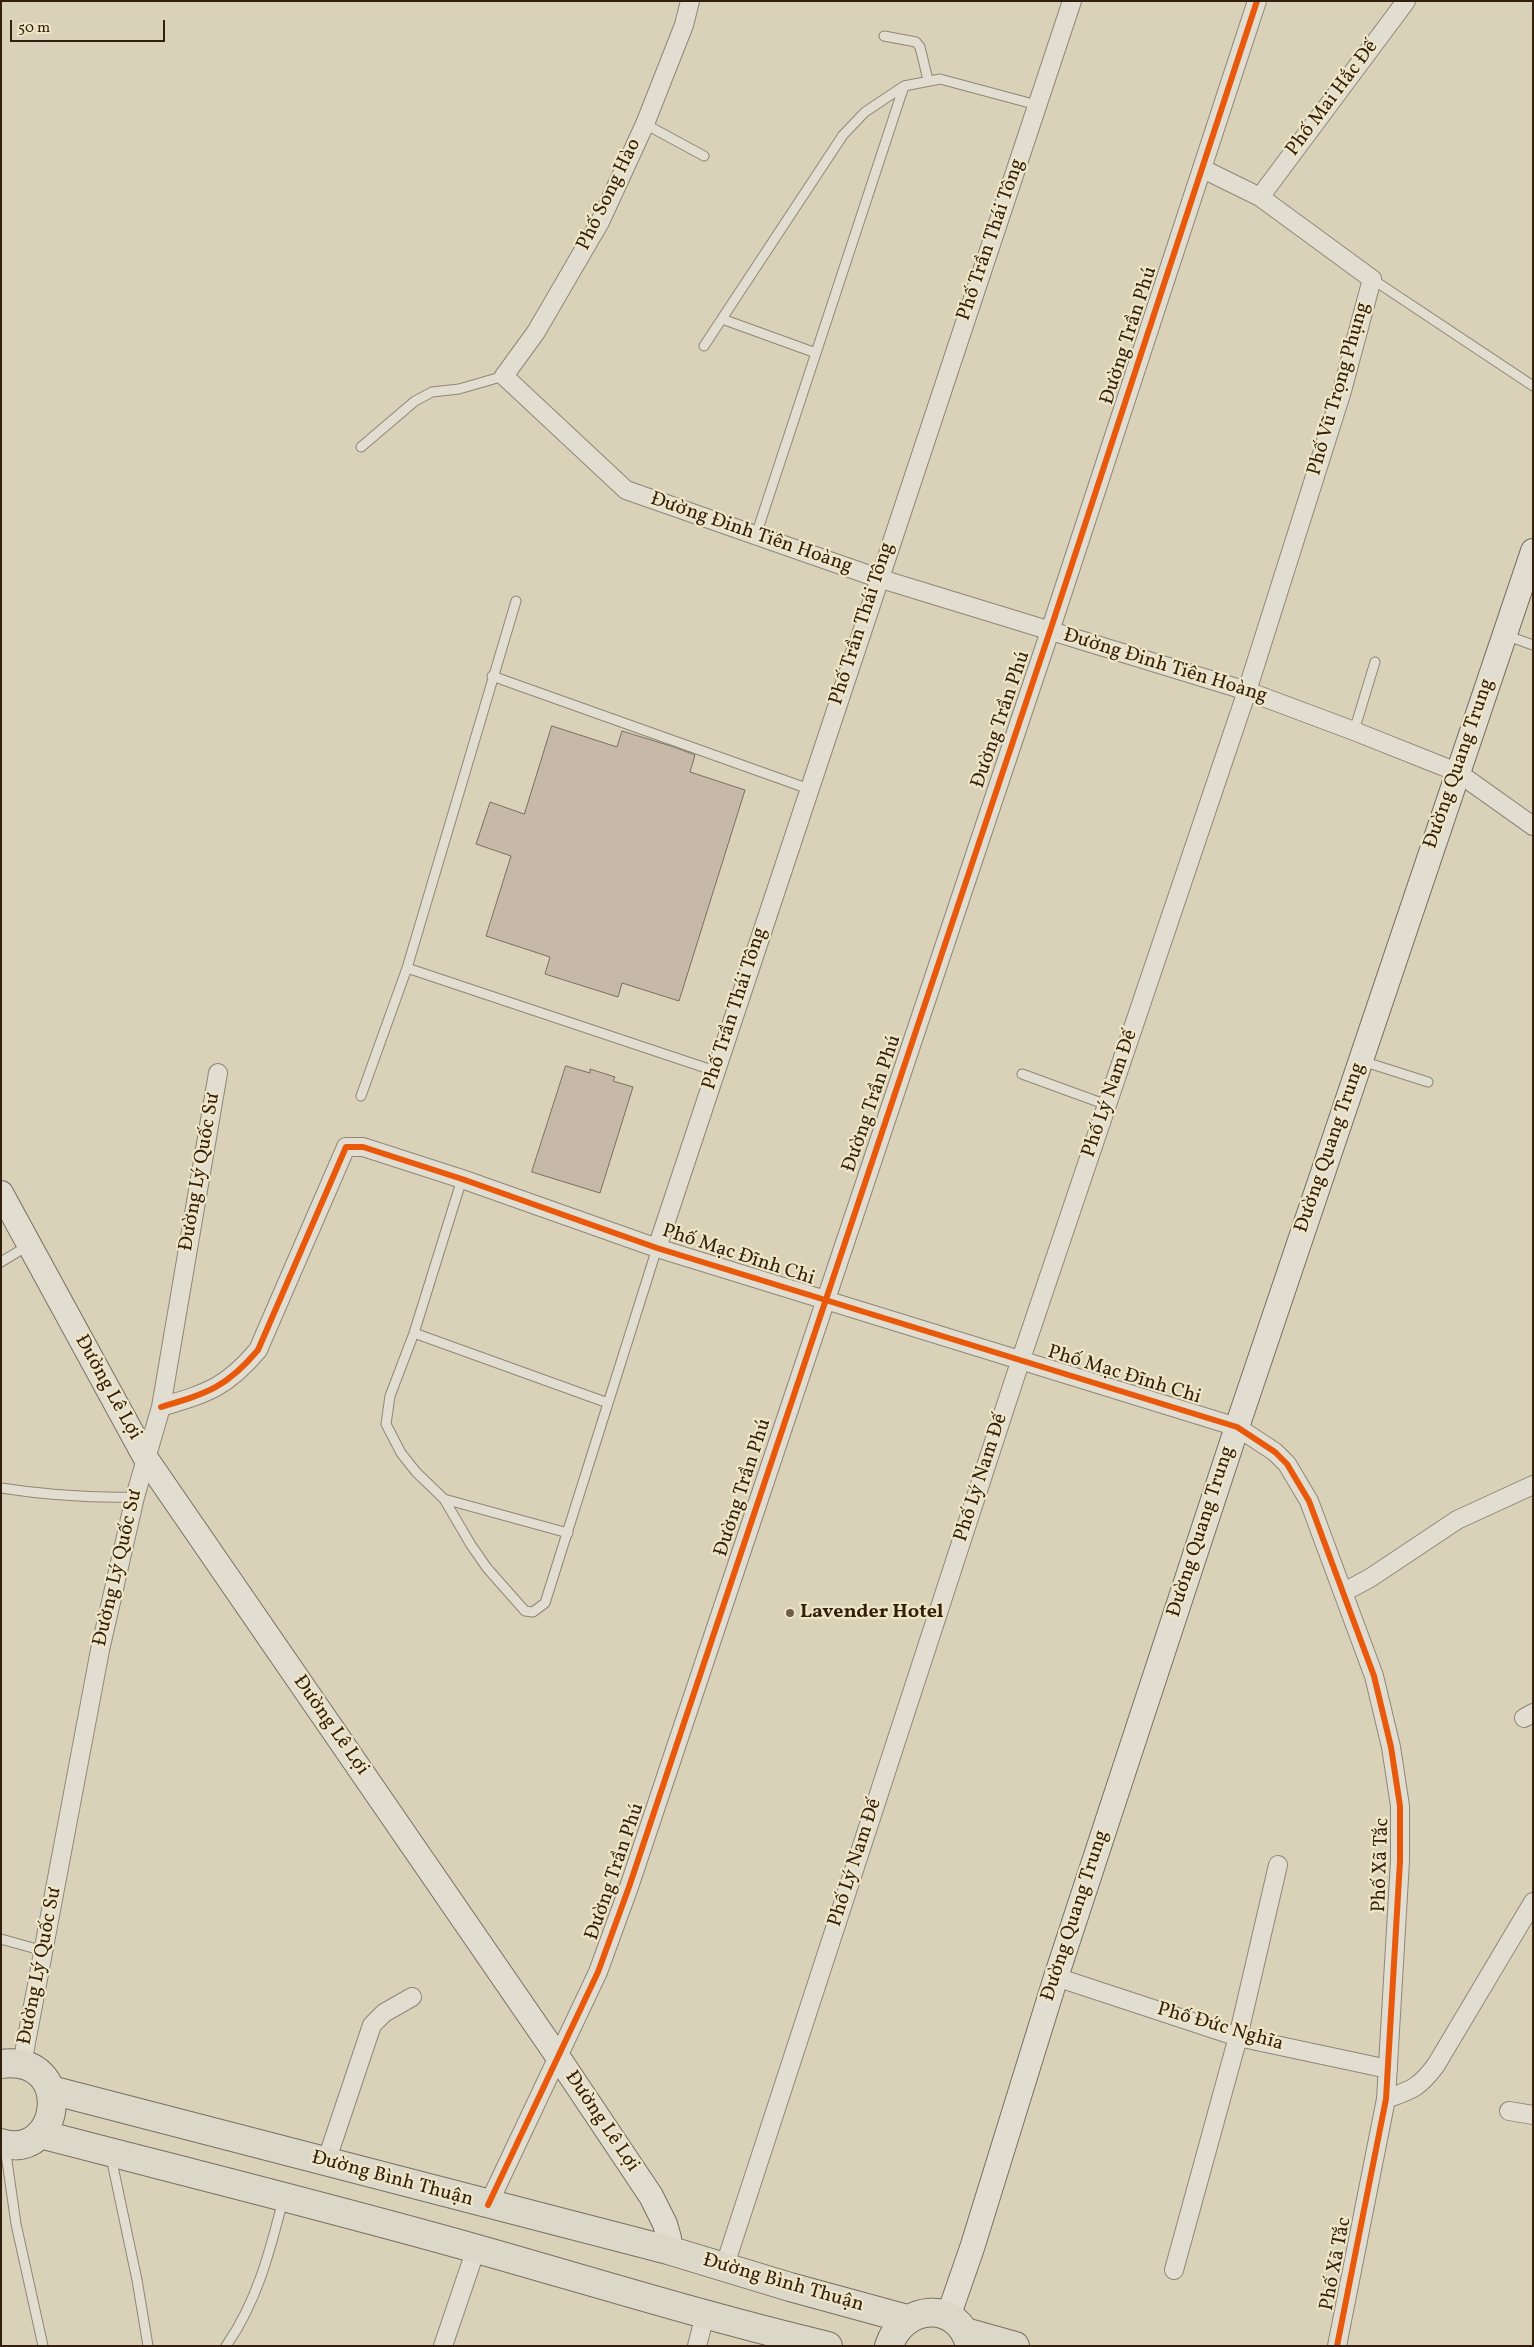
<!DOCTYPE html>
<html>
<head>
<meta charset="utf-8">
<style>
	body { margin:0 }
	#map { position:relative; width:1534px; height:2347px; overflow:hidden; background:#d9d1b8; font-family:Vollkorn,serif }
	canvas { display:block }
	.frame { position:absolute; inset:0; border:2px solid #331f0d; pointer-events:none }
	.scale { position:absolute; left:10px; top:20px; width:155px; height:22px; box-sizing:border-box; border:2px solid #331f0d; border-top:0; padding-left:6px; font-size:15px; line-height:18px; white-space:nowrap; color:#331f0d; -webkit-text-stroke:4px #efe6c8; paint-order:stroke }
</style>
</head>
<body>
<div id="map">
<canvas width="1534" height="2347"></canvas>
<div class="frame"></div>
<div class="scale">50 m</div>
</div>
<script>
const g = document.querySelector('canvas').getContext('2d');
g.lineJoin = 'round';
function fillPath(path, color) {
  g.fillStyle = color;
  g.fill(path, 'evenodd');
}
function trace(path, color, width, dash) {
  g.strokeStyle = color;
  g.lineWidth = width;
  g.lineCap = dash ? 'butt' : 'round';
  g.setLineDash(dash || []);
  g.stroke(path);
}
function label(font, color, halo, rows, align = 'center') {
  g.font = font + ' Vollkorn,serif';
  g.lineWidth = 4.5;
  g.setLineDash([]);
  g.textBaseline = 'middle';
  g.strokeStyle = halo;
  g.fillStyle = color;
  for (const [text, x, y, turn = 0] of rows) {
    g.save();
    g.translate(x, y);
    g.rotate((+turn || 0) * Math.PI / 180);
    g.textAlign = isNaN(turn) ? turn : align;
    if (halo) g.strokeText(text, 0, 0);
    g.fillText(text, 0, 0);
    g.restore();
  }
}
const building = new Path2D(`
	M552 726 617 747 622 731 674 747 695 755 690 772 745 790 679 1001 622 983 618 997 545 974 550 957 486 936 511 856 476 844 490 802 524 814Z
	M566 1066 590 1073V1069L615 1077 613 1081 633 1087 600 1193 532 1172Z`);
fillPath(building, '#c7b9a8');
trace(building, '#777061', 1);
const lane = new Path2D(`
	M884 36 916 42 920 47 928 80
	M645 124 704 156
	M1372 279 1533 386
	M722 319 816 353
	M704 346 843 135 865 112 904 86
	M361 447 415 401 432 392 459 389 504 376
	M756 535 904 86 940 79 1037 105
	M1505 635 1533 645
	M492 676 809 789
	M1354 731 1375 662
	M407 968 715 1071
	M1362 1061 1428 1082
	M1022 1074 1107 1105
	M361 1096 407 968 516 601
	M462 1179 414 1333 390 1396 386 1424 401 1453 416 1472 444 1499 471 1545 487 1568 525 1611 533 1612 545 1603 657 1248
	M1 1262 29 1245
	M414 1333 608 1403
	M1 1488C46 1495 89 1498 135 1497
	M444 1499 568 1533
	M1 1939 44 1951
	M5 2147 16 2224 43 2346
	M111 2157 137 2280 148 2346
	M226 2346C257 2302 270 2251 283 2200`);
const street = new Path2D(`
	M690 1 684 25 645 124 600 222 536 332 504 376 626 490 878 578 1247 691 1354 731 1457 772 1533 826
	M1260 197 1406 1
	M657 1248 1072 1
	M161 1407C207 1393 226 1388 258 1350L346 1147H363L462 1179 657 1248 1237 1427 1275 1452 1287 1464 1309 1501 1374 1676 1391 1747 1400 1806V1861L1386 2099 1337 2346
	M1344 1592 1370 1578 1457 1520 1533 1485
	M1524 1718 1533 1713
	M1056 1977 1238 2037 1388 2069
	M22 2064 100 1650 135 1497 161 1407 218 1073
	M1386 2099C1412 2090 1419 2088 1436 2065L1533 1902
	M1509 2111 1533 2115
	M326 2162 372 2025 384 2013 412 1997
	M488 2205 598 1972 629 1887 1050 631 1257 1
	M724 2268 1020 1362 1247 691 1342 391 1372 279 1260 197 1203 169
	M1174 2270 1238 2037 1278 1865
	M443 2346 476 2249
	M697 2346 705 2315`);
const secondary = new Path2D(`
	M1 1193 145 1457 558 2057 651 2196 665 2224 669 2238 668 2250
	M948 2317 972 2248 1056 1977 1237 1427 1533 551`);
const highway = new Path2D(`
	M1 2064C76 2054 61 2162 1 2143
	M51 2090 668 2250 790 2287 907 2319
	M40 2134C186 2172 332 2208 477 2249 594 2282 710 2318 828 2346
	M965 2332 1015 2346
	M889 2346C903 2303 959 2300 970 2346`);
trace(lane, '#8f8777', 11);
trace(street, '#8f8777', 20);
trace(secondary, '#777061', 26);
trace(highway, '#777061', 30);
trace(lane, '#e1ddd1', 9);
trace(street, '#e1ddd1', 18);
trace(secondary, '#e1ddd1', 24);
trace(highway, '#dcd8c9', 28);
trace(new Path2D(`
	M161 1407C207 1393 226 1388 258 1350L346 1147H363L462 1179 657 1248 1237 1427 1275 1452 1287 1464 1309 1501 1374 1676 1391 1747 1400 1806V1861L1386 2099 1337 2346
	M488 2205 598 1972 629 1887 1050 631 1257 1`), '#e8590c', 6);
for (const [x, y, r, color] of [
	[790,1613,5,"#6d5d49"]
]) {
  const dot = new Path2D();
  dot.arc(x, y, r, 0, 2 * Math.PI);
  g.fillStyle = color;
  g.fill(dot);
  trace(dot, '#efe6c8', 2);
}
label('20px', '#331f0d', '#efe6c8', [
	["Phố Mai Hắc Đế",1333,99,-53],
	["Phố Song Hào",610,195,-64],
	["Phố Trần Thái Tông",992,240,-71],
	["Đường Trần Phú",1130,336,-72],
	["Phố Vũ Trọng Phụng",1340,389,-74],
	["Đường Đinh Tiên Hoàng",751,534,19],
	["Phố Trần Thái Tông",863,624,-72],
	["Đường Đinh Tiên Hoàng",1165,667,17],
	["Đường Trần Phú",1002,720,-71],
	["Đường Quang Trung",1460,764,-71],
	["Phố Trần Thái Tông",736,1009,-72],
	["Phố Lý Nam Đế",1111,1094,-71],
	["Đường Trần Phú",873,1104,-71],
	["Đường Quang Trung",1331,1148,-71],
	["Đường Lý Quốc Sư",201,1172,-80],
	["Phố Mạc Đĩnh Chi",738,1256,18],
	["Phố Mạc Đĩnh Chi",1124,1376,17],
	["Đường Lê Lợi",107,1388,61],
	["Phố Lý Nam Đế",982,1478,-72],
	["Đường Trần Phú",744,1488,-72],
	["Đường Quang Trung",1202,1532,-72],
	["Đường Lý Quốc Sư",119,1568,-77],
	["Đường Lê Lợi",330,1726,55],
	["Phố Lý Nam Đế",856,1863,-72],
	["Phố Xã Tắc",1382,1865,-88],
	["Đường Trần Phú",616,1872,-71],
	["Đường Quang Trung",1076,1916,-72],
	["Đường Lý Quốc Sư",41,1966,-79],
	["Phố Đức Nghĩa",1220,2028,16],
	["Đường Lê Lợi",601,2122,56],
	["Đường Bình Thuận",392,2180,15],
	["Phố Xã Tắc",1337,2264,-79],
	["Đường Bình Thuận",783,2284,16]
]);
label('bold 20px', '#331f0d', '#efe6c8', [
	["Lavender Hotel",800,1613]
], 'left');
</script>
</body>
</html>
